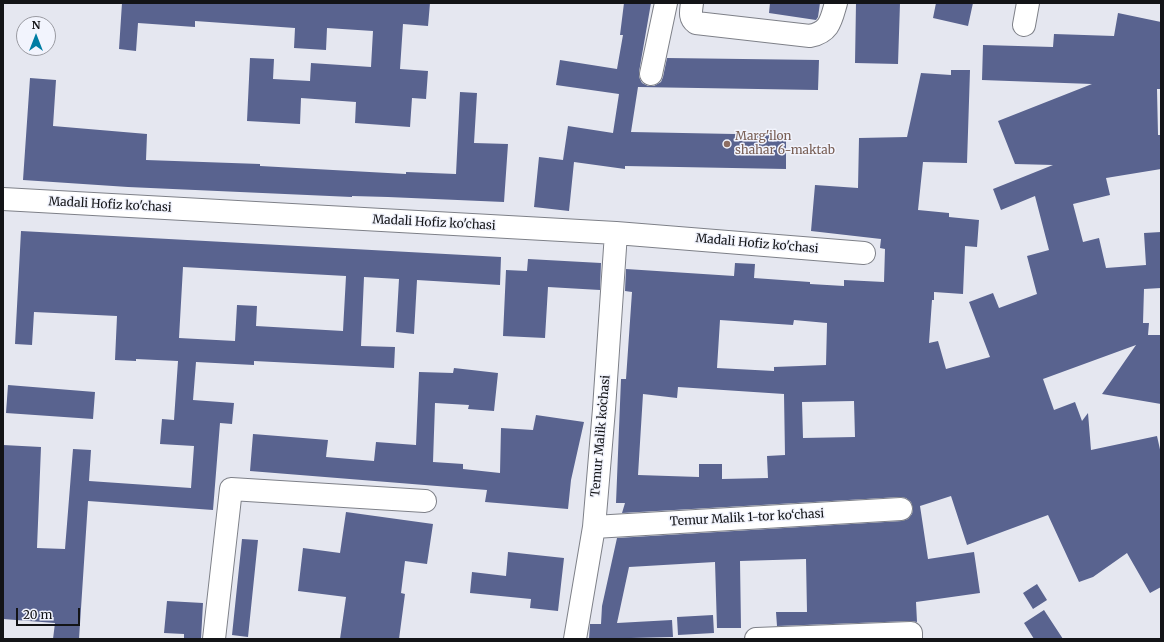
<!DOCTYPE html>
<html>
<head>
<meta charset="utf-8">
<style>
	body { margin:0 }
	#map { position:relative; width:1164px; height:642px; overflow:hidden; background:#e5e7f0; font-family:Merriweather,serif }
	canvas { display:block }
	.frame { position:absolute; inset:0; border:4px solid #131417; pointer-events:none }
	.north { position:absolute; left:16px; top:16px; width:40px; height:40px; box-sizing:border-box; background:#f2f4fd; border:1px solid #999aa1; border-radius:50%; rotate:0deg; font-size:11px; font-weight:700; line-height:16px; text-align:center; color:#131417 }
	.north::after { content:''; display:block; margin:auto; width:14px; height:18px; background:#007da3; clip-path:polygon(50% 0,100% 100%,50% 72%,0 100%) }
	.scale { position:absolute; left:16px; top:608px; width:64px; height:18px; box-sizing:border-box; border:2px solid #131417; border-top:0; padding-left:5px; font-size:12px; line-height:14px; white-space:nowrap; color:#131417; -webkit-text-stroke:3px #f2f4fd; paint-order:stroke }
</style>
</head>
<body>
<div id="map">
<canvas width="1164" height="642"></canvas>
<div class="frame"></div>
<div class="north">N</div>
<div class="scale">20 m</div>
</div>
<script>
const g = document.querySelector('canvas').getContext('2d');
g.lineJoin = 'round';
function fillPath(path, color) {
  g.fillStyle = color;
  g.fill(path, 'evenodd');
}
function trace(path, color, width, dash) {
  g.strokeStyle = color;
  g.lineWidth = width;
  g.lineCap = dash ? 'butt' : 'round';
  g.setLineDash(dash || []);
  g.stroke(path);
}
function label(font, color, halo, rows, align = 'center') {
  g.font = font + ' Merriweather,serif';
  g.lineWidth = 3;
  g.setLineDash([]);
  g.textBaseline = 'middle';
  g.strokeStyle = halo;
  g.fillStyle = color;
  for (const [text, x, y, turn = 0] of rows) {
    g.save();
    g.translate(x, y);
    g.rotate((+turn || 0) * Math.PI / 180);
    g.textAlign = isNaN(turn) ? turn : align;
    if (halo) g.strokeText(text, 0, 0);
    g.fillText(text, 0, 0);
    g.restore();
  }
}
fillPath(new Path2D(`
	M122 3H430L428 26 403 24 400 69 428 71 426 99 412 98 410 127 355 123 356 102 301 98 300 124 247 121 250 58 274 59 273 79 310 81 311 63 371 67 373 31 327 28 326 50 294 48 295 28 195 21V27L138 23 136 51 119 49Z
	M624 3H651L639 72V77L642 83 648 86H654L661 82 663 77 667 58 819 60 818 90 638 87 631 132 786 135V169L625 166V169L574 162 569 211 534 207 539 157 563 160 568 126 613 133 619 94 556 85 560 60 617 69 623 35H620Z
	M770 3H820L818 17 816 20 769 13Z
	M856 3H900L898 64 855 63Z
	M936 3H973L968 26 933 18Z
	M1118 13 1161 22V89H1157L1158 135H1161V169L1106 178 1110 195 1073 204 1083 242 1099 238 1106 268 1146 265 1144 233 1161 232V288L1144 289 1143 323H1149L1148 335H1161V404L1102 394 1136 345 1043 379 1054 410 1075 402 1082 421 1088 413 1091 450 1157 436 1161 454V587L1150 593 1127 553 1093 577 1079 582 1048 515 967 545 951 496 920 506 928 559 974 552 980 593 916 602 917 622 911 621 777 626 776 612H807L806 559 740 561 741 628H717L715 562 629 567 617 623 672 620 673 637 589 639 590 624H601L602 606 617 538 902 521 908 519 912 514 913 509 911 502 906 498 900 497 622 513 625 503H616L621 379H626L632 292 625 291 626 269 734 276 735 263 755 264 754 278 810 282V284L844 286V280L884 282 885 249 880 248 881 239 811 231 815 185 858 188 859 138 907 137 921 73 951 75V70H970L967 163 923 162 918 210 949 213V217L979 220 977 247 965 246 963 294 934 292V300H932L929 343 938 341 946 369 990 357 969 302 993 293 999 308 1037 294 1027 256 1049 250 1035 196 1001 210 993 189 1053 165 1015 164 998 121 1092 84 982 80 983 45 1053 47 1054 34 1114 36ZM720 320 793 325 794 320 827 323 826 365 774 367V371L717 368ZM678 387 784 394 785 455 767 456 768 478 722 479V464H699V477L638 475 643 394 677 398ZM854 401 855 437 803 438 802 402Z
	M30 78 56 80 53 126 147 134 146 160 260 164V166L406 174V172L456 174 460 92 477 93 474 143 508 144 504 202 388 197 352 196V197L128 187 23 180Z
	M21 231 501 257 500 285 417 280 414 334 396 332 399 279 364 277 361 346 395 347 394 368 254 361V365L196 362 193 400 234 403 232 424 220 423 213 510 88 501 79 639H53L55 623 3 619V445L41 447 37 548 65 549 73 449 91 450 89 481 191 488 194 446 160 444 162 419 174 420 178 361 136 359V361L115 360 117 316 34 312 32 345 15 344ZM183 267 346 276 343 331 256 326 257 306 237 305 235 341 179 338Z
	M528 259 601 263 600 290 548 287 545 338 503 336 506 270 527 271Z
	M454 368 498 373 494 411 468 409 469 405 435 403 433 462 463 464V469L500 473 501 428 533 430 536 415 584 422 571 480 568 509 485 502 487 490 250 471 253 434 328 440 326 457 374 461 376 442 416 445 419 372 453 373Z
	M8 385 95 392 93 419 6 413Z
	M346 512 433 524 427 564 405 561 401 593 405 594 399 639H340L346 597 298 591 303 548 340 553Z
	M242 539 258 540 248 637 232 635Z
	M508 552 564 558 558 611 530 608 531 599 470 593 472 572 506 576Z
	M1037 584 1047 600 1033 609 1023 593Z
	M167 601 203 603 201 639H184V634L164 633Z
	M1044 610 1063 639H1034L1024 623Z
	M713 615 714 633 678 635 677 617Z`), '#59638f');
const minor = new Path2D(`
	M692 3C691 11 689 18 696 23L810 36C830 32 831 20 836 3
	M1024 25 1028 3
	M651 74 666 3
	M3 199 616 233 864 253
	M594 527 901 509
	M214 639 231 489 425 501
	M575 639 594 527 604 409 616 233
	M756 639 911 633V639`);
trace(minor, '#7e8088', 24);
trace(minor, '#fff', 22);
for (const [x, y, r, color] of [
	[727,144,4,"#8d6e63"]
]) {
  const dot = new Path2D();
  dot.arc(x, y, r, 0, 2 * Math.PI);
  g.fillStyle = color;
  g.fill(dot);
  trace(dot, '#f2f4fd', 1.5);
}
label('12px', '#785e54', '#f2f4fd', [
	["Marg'ilon",735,137],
	["shahar 6-maktab",735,151]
], 'left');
label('12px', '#131417', '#f2f4fd', [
	["Madali Hofiz ko'chasi",110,205,3],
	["Madali Hofiz ko'chasi",434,223,3],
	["Madali Hofiz ko'chasi",757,244,5],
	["Temur Malik koʻchasi",601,436,-85],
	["Temur Malik 1-tor ko‘chasi",747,518,-3]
]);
</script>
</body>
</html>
